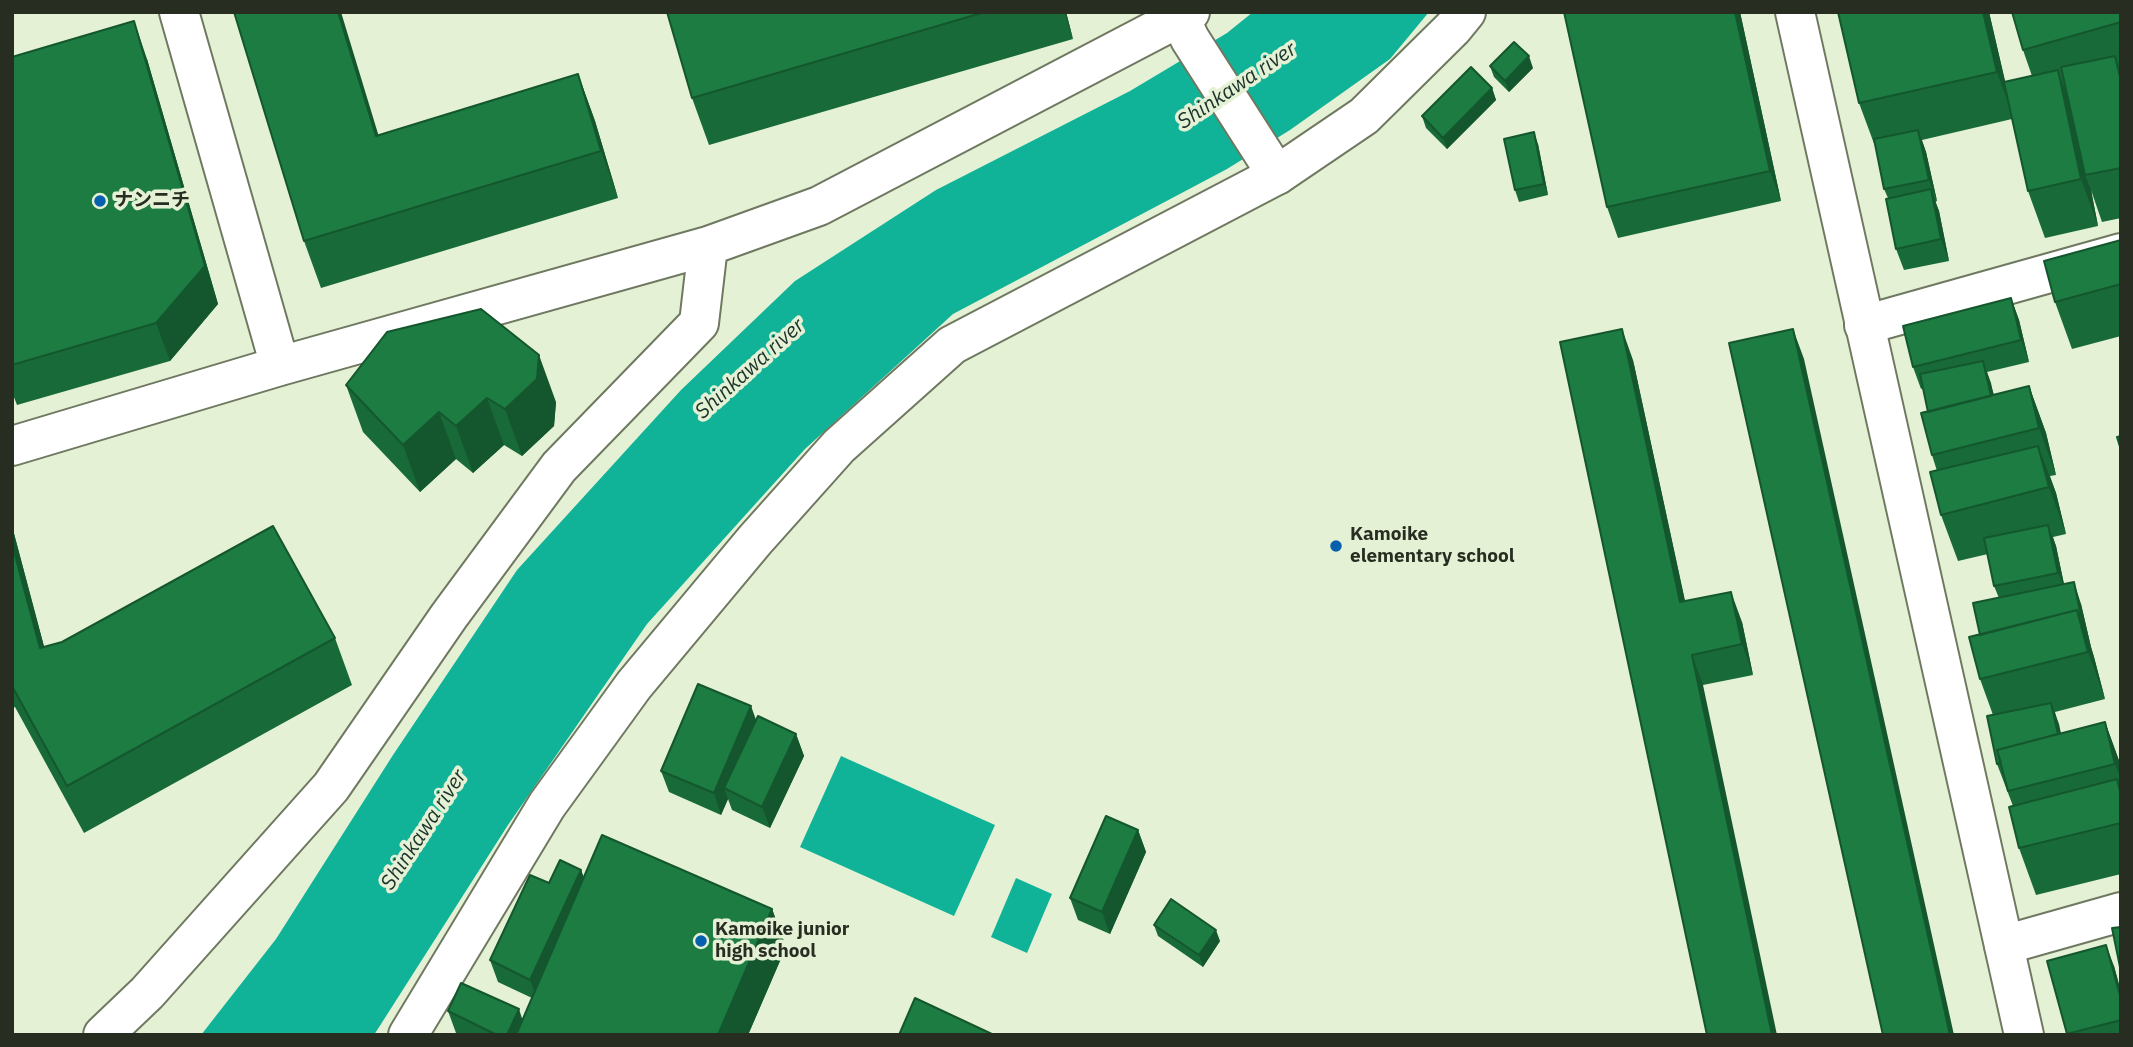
<!DOCTYPE html>
<html>
<head>
<meta charset="utf-8">
<style>
	body { margin:0 }
	#map { position:relative; width:2133px; height:1047px; overflow:hidden; background:#e5f1d5; font-family:"IBM Plex Sans",sans-serif }
	canvas { display:block }
	.frame { position:absolute; inset:0; border:14px solid #282d22; pointer-events:none }
</style>
</head>
<body>
<div id="map">
<canvas width="2133" height="1047"></canvas>
<div class="frame"></div>
</div>
<script>
const g = document.querySelector('canvas').getContext('2d');
g.lineJoin = 'round';
function fillPath(path, color) {
  g.fillStyle = color;
  g.fill(path, 'evenodd');
}
function trace(path, color, width, dash) {
  g.strokeStyle = color;
  g.lineWidth = width;
  g.lineCap = dash ? 'butt' : 'round';
  g.setLineDash(dash || []);
  g.stroke(path);
}
function label(font, color, halo, rows, align = 'center') {
  g.font = font + ' "IBM Plex Sans","Noto Sans JP",sans-serif';
  g.lineWidth = 7;
  g.setLineDash([]);
  g.textBaseline = 'middle';
  g.strokeStyle = halo;
  g.fillStyle = color;
  for (const [text, x, y, turn = 0] of rows) {
    g.save();
    g.translate(x, y);
    g.rotate((+turn || 0) * Math.PI / 180);
    g.textAlign = isNaN(turn) ? turn : align;
    if (halo) g.strokeText(text, 0, 0);
    g.fillText(text, 0, 0);
    g.restore();
  }
}
fillPath(new Path2D(`
	M1253 12H1429L1390 59 1290 130 1227 169 953 314 805 449 647 624 508 825 374 1035H201L276 939 393 755 517 570 681 390 795 281 936 190 1130 91 1227 33Z
	M841 756 995 825 954 916 800 847Z
	M1016 878 1052 894 1027 953 991 937Z`), '#10b398');
const street = new Path2D(`
	M179 12 280 366
	M1177 12 1190 39 1277 175
	M1864 325 2121 253
	M12 446 280 366 708 246 819 206 1190 12
	M2004 945 2121 912
	M103 1035 147 993 331 787 449 616 559 467 699 323 708 246`);
const secondary = new Path2D(`
	M1795 12 2024 1035
	M408 1035 547 805 634 685 755 540 839 446 952 345 1277 175 1364 116 1453 28 1466 12`);
trace(street, '#6f7961', 42);
trace(secondary, '#6f7961', 42);
trace(street, '#fff', 38);
trace(secondary, '#fff', 38);
fillPath(new Path2D(`
	M667 12H1066L1073 39 709 145 692 98Z
	M1740 12 1781 201 1618 238 1607 207Z
	M1838 12H1989L2005 82 2032 76 2023 50 2121 12V218L2102 222 2091 190 2098 226 2045 238 2028 191 2012 119 1922 140 1926 152 1937 201 1935 202 1939 211 1949 261 1904 270 1896 249 1888 198 1884 189 1876 149 1859 103Z
	M12 57 147 59 218 304 170 361 17 405 12 392Z
	M1490 66 1533 68 1509 92 1494 77Z
	M578 74 595 121 618 198 321 288 304 241 379 135Z
	M1492 88 1496 100 1447 149 1426 128 1422 116Z
	M1538 144 1548 195 1519 202 1515 190Z
	M2121 240V336L2072 349 2055 302Z
	M2011 298 2019 320 2029 362 1987 372 1994 395 2029 386 2046 433 2056 475 2050 476 2056 493 2066 534 2053 537 2056 546 2064 584 2081 604 2091 647 2094 657 2105 699 2055 712 2061 734 2105 722 2121 766V874L2036 895 2019 848 2013 806 1997 764 1993 715 1980 679V635L1999 598 1994 586 1988 554 1958 561 1941 515 1937 471 1932 455 1928 412 1923 388 1921 389 1913 367Z
	M1633 360 1685 602 1742 622 1753 675 1703 685 1707 1035Z
	M346 385 556 402 554 426 522 456 504 445 473 473 456 459 420 492 363 432Z
	M12 526 44 647 335 638 352 685 84 833 15 707 12 708Z
	M756 721 796 734 804 756 770 828 732 810 728 799 721 815 669 792 661 771Z
	M1138 830 1146 852 1110 934 1078 920 1070 898Z
	M581 870 584 878 772 909 786 947 748 1035H460L456 1033 448 1011 522 1020 532 998 498 982 490 960 549 883Z
	M1154 925 1220 941 1203 967 1158 936Z
	M2114 966 2121 992V1035H2067Z`), '#186b38');
fillPath(new Path2D(`
	M338 12H341L393 183 376 136Z
	M1064 12H1066L1073 39Z
	M1735 12H1740L1781 201 1770 171Z
	M1983 12H1989L2014 119 1997 72Z
	M134 21 147 59 218 304 170 361 156 323Z
	M1529 56 1533 68 1509 92 1505 81Z
	M2115 56 2121 71V81Z
	M2058 70 2075 117 2085 175 2091 190 2098 226 2081 179Z
	M578 74 595 121 618 198 601 151Z
	M1492 88 1496 100 1447 149 1443 138Z
	M1918 130 1926 152 1937 201 1929 180Z
	M1534 132 1538 144 1548 195 1544 184Z
	M1931 189 1939 211 1949 261 1941 239Z
	M2011 298 2019 320 2029 362 2021 340Z
	M1622 329 1633 360 1692 633 1680 602Z
	M1793 329 1804 359 1954 1035H1950Z
	M539 355 556 402 554 426 522 456 505 409Z
	M1983 361 1991 383 2001 430 1993 409Z
	M2029 386 2046 433 2056 475 2039 428Z
	M487 398 504 445 473 473 456 426Z
	M439 412 456 459 420 492 403 445Z
	M2038 446 2056 493 2066 534 2049 487Z
	M2048 525 2056 546 2066 594 2058 573Z
	M12 526 57 695 40 648 12 544Z
	M2074 582 2081 604 2091 647 2094 657 2105 699 2088 652 2077 610Z
	M1731 592 1742 622 1753 675 1742 644Z
	M1692 655 1703 685 1777 1035H1772Z
	M2051 703 2059 724 2069 772 2061 751Z
	M751 706 759 728 724 788 728 799 721 815 714 793Z
	M2105 722 2121 766V779L2115 764Z
	M796 734 804 756 770 828 762 807Z
	M1138 830 1146 852 1110 934 1102 912Z
	M581 870 589 892 538 1001 530 980Z
	M772 909 786 947 748 1035H718Z
	M1216 930 1220 941 1203 967 1199 955Z
	M2106 945 2114 966 2121 992V999Z
	M519 1009 526 1031 525 1035H507Z`), '#14572e');
const building = new Path2D(`
	M234 12H338L376 136 578 74 601 151 304 241Z
	M667 12H985L692 98Z
	M1564 12H1735L1770 171 1607 207Z
	M1838 12H1983L1997 72 1859 103Z
	M2012 12H2121V22L2023 50Z
	M134 21 205 266 156 323 12 365V57Z
	M1514 42 1529 56 1505 81 1490 66Z
	M2115 56 2121 81V168L2085 175 2061 67Z
	M1471 67 1492 88 1443 138 1422 116Z
	M2058 70 2081 179 2028 191 2004 82Z
	M1918 130 1929 180 1884 189 1874 139Z
	M1534 132 1544 184 1515 190 1504 139Z
	M1931 189 1941 239 1896 249 1886 199Z
	M2121 240V284L2055 302 2044 261Z
	M2011 298 2021 340 1913 367 1903 326Z
	M481 309 539 355 537 379 505 409 487 398 456 426 439 412 403 445 346 385 387 332Z
	M1622 329 1680 602 1731 592 1742 644 1692 655 1772 1035H1707L1560 342Z
	M1793 329 1950 1035H1883L1729 343Z
	M1983 361 1991 396 1928 412 1920 374Z
	M2029 386 2039 428 1932 455 1921 413Z
	M2121 436V450L2117 437Z
	M2038 446 2049 487 1941 515 1930 472Z
	M2048 525 2058 573 1994 586 1984 538Z
	M273 526 335 638 67 786 12 686V544L40 648 62 642Z
	M2074 582 2083 626 2077 610 1980 635 1973 603Z
	M2077 610 2088 652 1980 679 1969 637Z
	M698 684 751 706 714 793 661 771Z
	M2051 703 2058 734 1997 750 2001 763 1997 764 1987 716Z
	M758 716 796 734 762 807 724 788Z
	M2105 722 2115 764 2008 791 1997 750Z
	M2117 779 2121 795V823L2019 848 2009 807Z
	M1106 816 1138 830 1102 912 1070 898Z
	M602 835 772 909 718 1035H516Z
	M560 860 581 870 530 980 490 960 530 875 549 883Z
	M1171 899 1216 930 1199 955 1154 925Z
	M2121 927V972L2112 928Z
	M2106 945 2121 999V1020L2067 1034 2047 961Z
	M461 983 519 1009 507 1035H497L448 1011Z
	M915 998 994 1035H899Z`);
fillPath(building, '#1c7c41');
trace(building, '#14572e', 2);
for (const [x, y, r, color] of [
	[100,201,7,"#0760ad"],
	[1336,546,7,"#0760ad"],
	[701,941,7,"#0760ad"]
]) {
  const dot = new Path2D();
  dot.arc(x, y, r, 0, 2 * Math.PI);
  g.fillStyle = color;
  g.fill(dot);
  trace(dot, '#e5f1d5', 2.5);
}
label('bold 19px', '#282d22', '#e5f1d5', [
	["ナンニチ",114,201],
	["Kamoike",1350,535],
	["elementary school",1350,557],
	["Kamoike junior",715,930],
	["high school",715,952]
], 'left');
label('italic 21px', '#1a312b', '#e5f1d5', [
	["Shinkawa river",1237,86,-34],
	["Shinkawa river",750,369,-42],
	["Shinkawa river",424,830,-57]
]);
</script>
</body>
</html>
